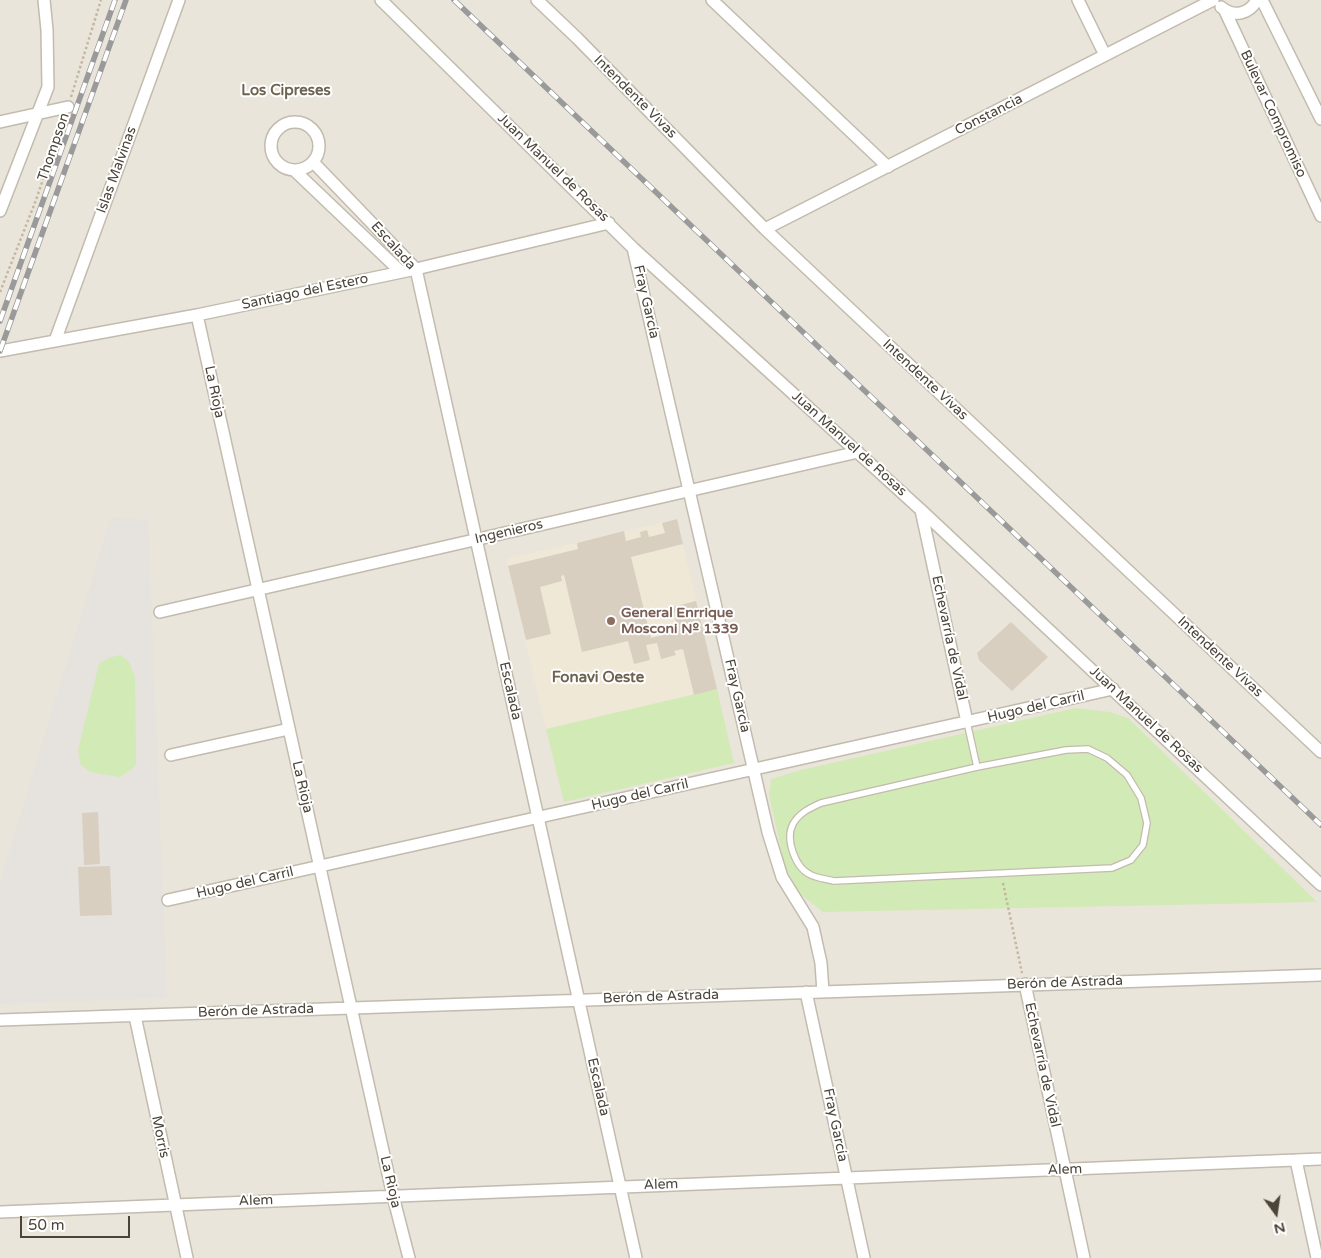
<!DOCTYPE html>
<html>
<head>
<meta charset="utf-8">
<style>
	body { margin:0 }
	#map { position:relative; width:1321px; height:1258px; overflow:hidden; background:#f6f3ec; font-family:"Varela Round",sans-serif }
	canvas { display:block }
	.north { position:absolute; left:1251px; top:1188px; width:50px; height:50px; -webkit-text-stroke:4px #fff; paint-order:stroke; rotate:166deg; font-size:14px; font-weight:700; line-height:20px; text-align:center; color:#4b4439 }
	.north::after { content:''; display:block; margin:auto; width:18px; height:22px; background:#4b4439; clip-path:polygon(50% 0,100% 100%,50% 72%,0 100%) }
	.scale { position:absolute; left:20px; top:1216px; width:110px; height:22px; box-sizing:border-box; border:2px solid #4b4439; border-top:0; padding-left:6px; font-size:15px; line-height:18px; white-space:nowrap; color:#4b4439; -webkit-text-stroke:4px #fff; paint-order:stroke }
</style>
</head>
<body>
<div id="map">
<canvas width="1321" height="1258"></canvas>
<div class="north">N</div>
<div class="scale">50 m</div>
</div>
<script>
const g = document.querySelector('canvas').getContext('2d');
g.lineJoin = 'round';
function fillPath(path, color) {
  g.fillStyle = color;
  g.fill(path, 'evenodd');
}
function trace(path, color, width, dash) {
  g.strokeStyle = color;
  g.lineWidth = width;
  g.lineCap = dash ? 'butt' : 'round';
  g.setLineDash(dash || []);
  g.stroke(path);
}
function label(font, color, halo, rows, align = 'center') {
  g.font = font + ' "Varela Round",sans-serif';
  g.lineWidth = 4;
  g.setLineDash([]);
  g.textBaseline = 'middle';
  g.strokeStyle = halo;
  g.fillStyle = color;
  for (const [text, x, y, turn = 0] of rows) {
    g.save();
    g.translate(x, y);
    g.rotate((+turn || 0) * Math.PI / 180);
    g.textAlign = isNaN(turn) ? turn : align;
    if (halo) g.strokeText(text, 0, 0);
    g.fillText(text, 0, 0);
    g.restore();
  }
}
fillPath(new Path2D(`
	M0 0H1321V1258H0Z`), '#eae5da');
fillPath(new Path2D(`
	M111 517 148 520 167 998 0 1004V882Z`), '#e6e2dd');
fillPath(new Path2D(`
	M677 519 717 689 546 729 506 559Z`), '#efe8d6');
fillPath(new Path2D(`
	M121 655 129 662 135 677 136 764 132 769 120 777 90 772 80 764 78 750 99 664 108 658Z
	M717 689 734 763 564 802 546 729Z
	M1076 708 1110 712 1128 718 1317 902 823 912 799 893 785 866 769 795 771 779 801 770Z`), '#d2eab5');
fillPath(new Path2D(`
	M677 519 683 544 631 557 651 638 678 631 673 607 696 601 717 689 694 695 683 649 674 651 676 655 661 659 657 643 646 645 650 660 634 664 628 641 582 652 564 575 561 576 562 581 540 587 551 634 526 640 508 566 578 549 577 543 624 531 626 541 641 537 640 532 647 530 649 537 665 533 662 523Z
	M1011 622 1048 657 1012 691 979 660 977 653Z
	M98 812 100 864 84 865 82 813Z
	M110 866 112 915 80 916 78 867Z`), '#d8cfc1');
const lane = new Path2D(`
	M967 722 977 767
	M1088 749 1107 758 1127 775 1141 798 1147 823 1143 845 1131 860 1112 868 834 881C826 879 817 878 811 875 795 868 785 839 793 824 799 813 810 808 821 803L977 767 1066 750Z`);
const street = new Path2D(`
	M381 0 633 248 921 510 1321 885
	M537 0 577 38 765 229 1321 752
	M712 0 888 167
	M1078 0 1105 55
	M1262 0 1321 119
	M1221 7C1234 18 1249 14 1257 0
	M1225 11 1321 216
	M271 146a24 24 0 1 1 48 0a24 24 0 1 1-48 0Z
	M0 122 68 107
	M314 163 416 269 636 1258
	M295 171 401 272
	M0 211 48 87 47 30 44 0
	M765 229 1213 0
	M633 248 768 832 782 877 813 927 821 963 823 992
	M197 315 393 1196 409 1258
	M55 341 179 0
	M0 351 197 315 416 269 609 223
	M921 510 967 722
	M160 612 858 452
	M171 755 289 729
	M168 900 1113 689
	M1025 984 1084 1258
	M806 992 864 1258
	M135 1016 187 1258
	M0 1020 1321 975
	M1296 1160 1317 1258
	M0 1212 1321 1159`);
trace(lane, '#c2bbae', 8);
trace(street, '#c2bbae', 14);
trace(new Path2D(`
	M71 97 101 0
	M0 292 36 200 63 121
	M1003 883 1022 973`), '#c4b79f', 2.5, [2.5, 2.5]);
trace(lane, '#fff', 5.5);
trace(street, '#fff', 11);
const rail = new Path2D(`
	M454 0 1321 825
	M0 321 115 0
	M0 351 126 0`);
trace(rail, '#9a9a9a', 5.5);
trace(rail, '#fff', 4, [11]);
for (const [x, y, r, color] of [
	[611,621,5,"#8d6e63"]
]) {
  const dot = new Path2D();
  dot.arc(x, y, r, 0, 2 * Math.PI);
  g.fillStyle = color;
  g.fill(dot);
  trace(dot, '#fff', 2);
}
label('14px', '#4b4439', '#fff', [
	["Intendente Vivas",635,97,45],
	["Bulevar Compromiso",1273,114,65],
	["Constancia",989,115,-27],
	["Thompson",54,147,-71],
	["Juan Manuel de Rosas",553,168,44],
	["Islas Malvinas",117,170,-70],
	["Escalada",393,246,48],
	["Santiago del Estero",305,292,-12],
	["Fray García",646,302,77],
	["Intendente Vivas",925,380,43],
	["La Rioja",214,392,78],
	["Juan Manuel de Rosas",849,444,42],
	["Ingenieros",509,532,-13],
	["Echevarría de Vidal",949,638,78],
	["Intendente Vivas",1220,657,43],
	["Escalada",510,691,77],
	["Fray García",737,696,77],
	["Hugo del Carril",1036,707,-13],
	["Juan Manuel de Rosas",1146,720,43],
	["La Rioja",302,787,77],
	["Hugo del Carril",640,795,-13],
	["Hugo del Carril",245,883,-13],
	["Berón de Astrada",1065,983,-2],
	["Berón de Astrada",661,997,-2],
	["Berón de Astrada",256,1011,-2],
	["Echevarría de Vidal",1042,1065,78],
	["Escalada",598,1087,77],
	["Fray García",835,1125,78],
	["Morris",160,1137,78],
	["Alem",1065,1170,-2],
	["La Rioja",390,1182,77],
	["Alem",661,1185,-2],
	["Alem",256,1201,-2]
]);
label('bold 14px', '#785e54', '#fff', [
	["General Enrrique",621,613],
	["Mosconi Nº 1339",621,629]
], 'left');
label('bold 15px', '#6e6250', '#fff', [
	["Los Cipreses",286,91],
	["Fonavi Oeste",598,678]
]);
</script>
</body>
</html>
